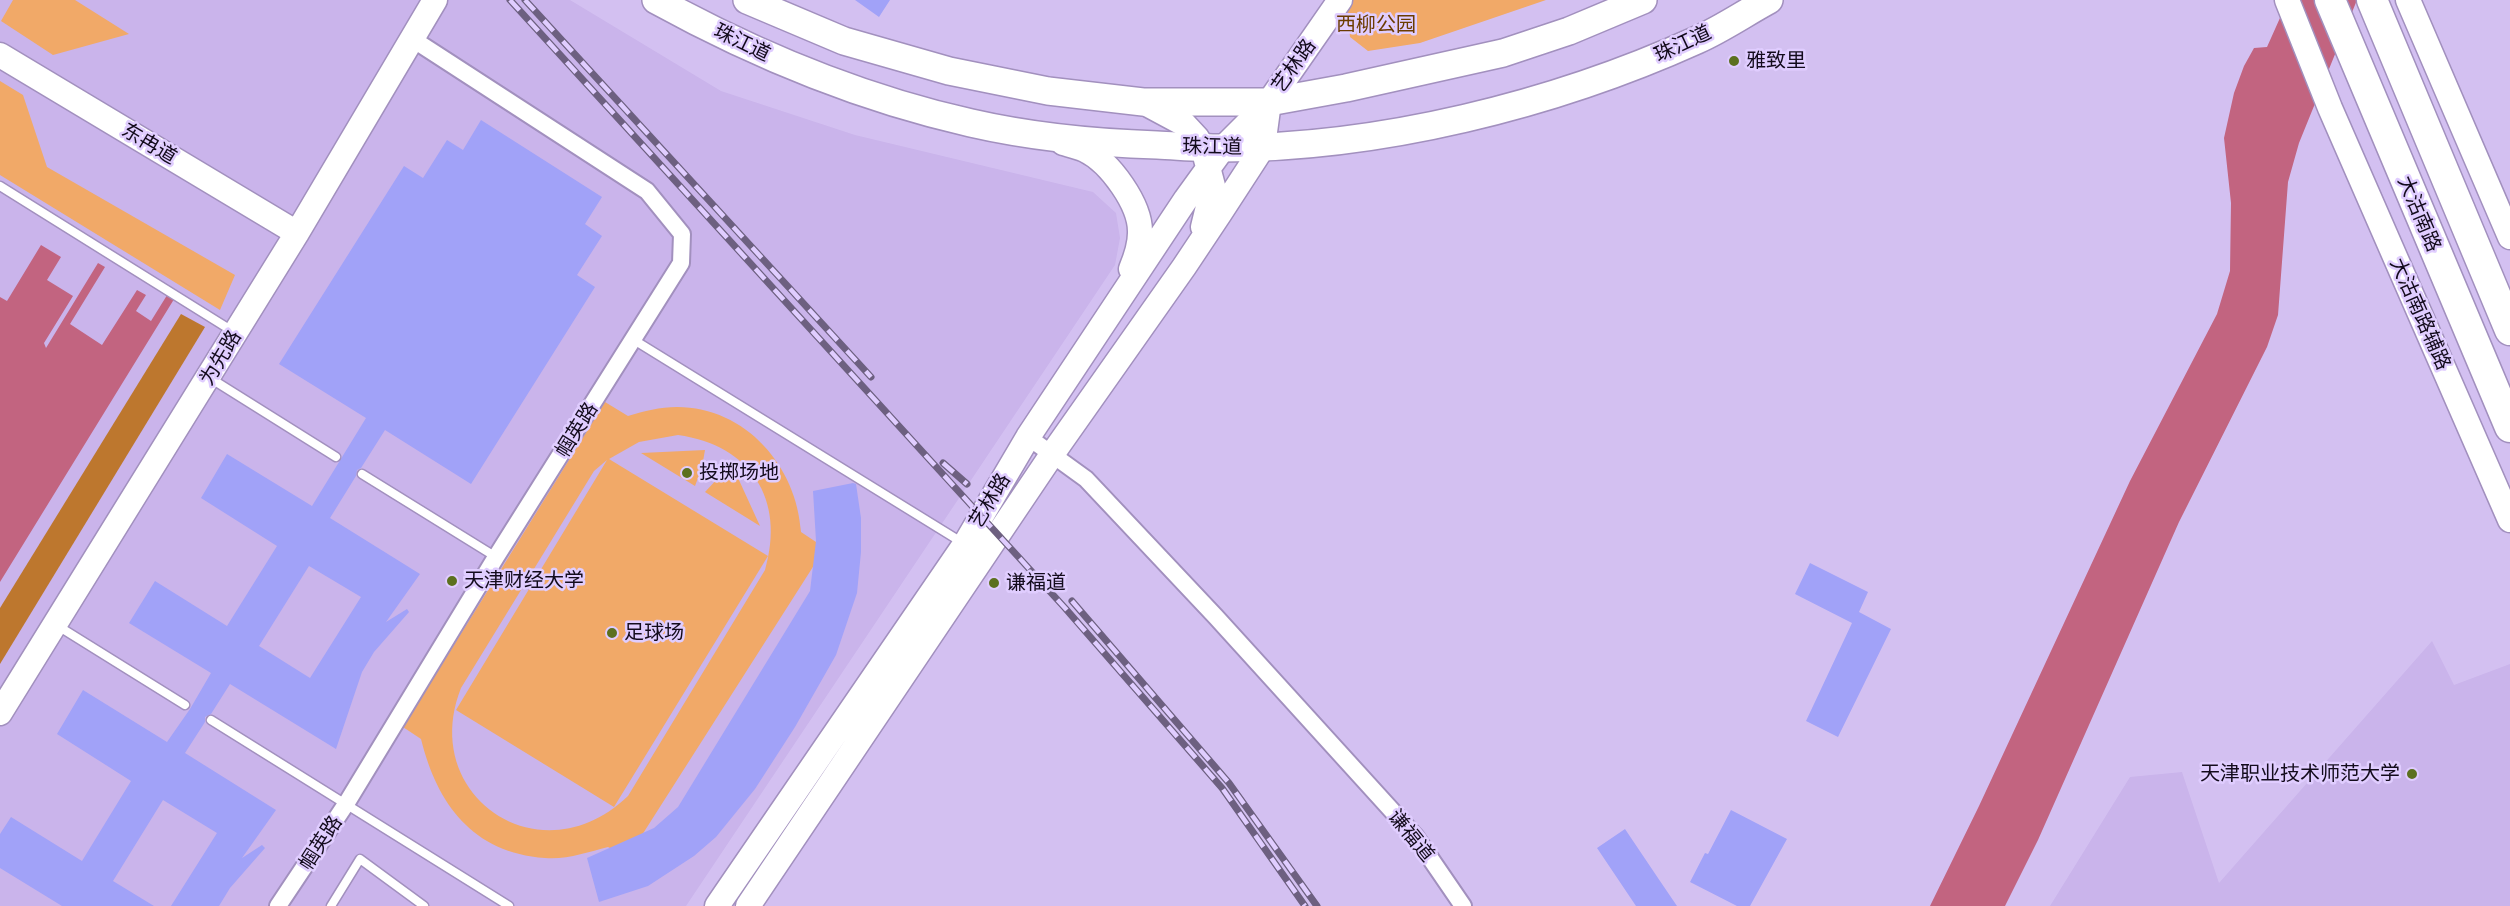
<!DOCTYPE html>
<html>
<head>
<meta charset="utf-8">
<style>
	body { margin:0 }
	canvas { display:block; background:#d3c0f1 }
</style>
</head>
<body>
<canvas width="2510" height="906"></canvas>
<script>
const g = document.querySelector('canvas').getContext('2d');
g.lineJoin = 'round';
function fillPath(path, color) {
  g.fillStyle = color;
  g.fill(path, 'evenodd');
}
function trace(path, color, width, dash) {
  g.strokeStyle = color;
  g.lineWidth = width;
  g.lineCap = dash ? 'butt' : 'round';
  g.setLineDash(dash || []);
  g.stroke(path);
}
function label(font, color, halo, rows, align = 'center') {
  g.font = font + ' Raleway,"Noto Sans SC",sans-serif';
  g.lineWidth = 5;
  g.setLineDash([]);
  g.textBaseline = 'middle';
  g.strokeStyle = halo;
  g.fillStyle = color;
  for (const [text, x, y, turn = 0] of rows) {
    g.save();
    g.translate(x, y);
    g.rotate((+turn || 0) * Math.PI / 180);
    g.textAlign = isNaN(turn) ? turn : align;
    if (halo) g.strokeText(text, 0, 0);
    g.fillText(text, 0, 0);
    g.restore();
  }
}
fillPath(new Path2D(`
	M0 0H570L721 91 855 135 1093 192 1116 213 1120 238 1115 265 686 906H0Z
	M2432 641 2454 685 2510 664V906H2050L2130 777 2182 772 2219 883Z`), '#cab4eb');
fillPath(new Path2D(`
	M13 0H75L129 34 53 55 1 21Z
	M1352 0H1546L1420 43 1368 51 1350 37 1347 7Z
	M0 81 23 95 47 167 235 275 220 310 0 175Z
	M605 402 628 416C644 411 660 407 677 407 746 407 797 467 801 532L825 548 628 857 608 847C588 852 566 860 545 858 473 853 437 804 421 739L403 727ZM678 435C750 445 786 499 765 570L628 796C541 880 418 796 461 688L594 471 607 460 456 710 614 807 768 556 609 459 639 442Z
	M705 450 702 467 695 486 641 453Z
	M733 467 760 526 705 492 719 477Z`), '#f1a968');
fillPath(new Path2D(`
	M181 314 205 327 0 664V608Z`), '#bd772e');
fillPath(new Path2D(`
	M2288 0H2357L2299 143 2288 182 2278 315 2267 347 2179 522 2038 840 2005 906H1930L1979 806 2130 481 2217 314 2230 271 2231 203 2224 138 2234 93 2244 66 2254 48 2267 47Z
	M41 245 61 257 47 280 73 296 44 343 46 348 98 263 105 267 70 324 102 345 137 290 146 295 136 311 151 321 169 292 176 296 0 582V297L7 301Z`), '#c26480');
fillPath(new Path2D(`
	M855 0H890L879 17Z
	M481 120 602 197 585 224 602 236 577 275 595 287 471 484 385 430 361 468 357 470 356 476 330 518 420 574 386 622 407 609 409 612 374 652 362 672 336 749 230 684 211 714 205 717V722L185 753 276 810 242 858 262 845 265 848 230 888 219 906H171L217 833 163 800 113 881 154 906H62L0 868V834L11 817 82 861 131 781 57 734 83 690 167 742 190 709 211 673 129 623 155 581 227 626 277 546 201 498 227 454 312 506 366 418 279 364 404 166 423 178 447 140 463 150ZM309 566 361 597 310 678 259 646Z
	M853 483 856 484 861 518V552L857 593 836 655 795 727 755 789 716 837 694 856 648 886 599 902 587 858 654 828 678 807 810 591 816 541 813 491Z
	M1810 563 1868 592 1859 612 1891 629 1838 737 1806 721 1852 623 1795 594Z
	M1731 810 1787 839 1750 906H1737L1690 882 1705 853 1708 854Z
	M1625 829 1660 881 1677 906H1636L1597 848Z`), '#a1a2f8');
const lane = new Path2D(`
	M0 186 234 332
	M634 340 963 543
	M210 378 336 457
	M362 474 496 557
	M58 626 185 705
	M211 720 509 906
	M331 906 360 859 424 906`);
const street = new Path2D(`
	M1028 437 1086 479 1216 617 1415 836 1463 906
	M278 906 346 804 496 557 681 263 682 234 647 191 411 38`);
const secondary = new Path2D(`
	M2287 0 2330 108 2510 520
	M2408 0 2510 237
	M0 55 297 233
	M1143 102 1184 124 1197 138 1203 148 1213 186 1203 227
	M1063 143C1070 145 1079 147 1085 150 1110 162 1141 205 1140 233 1140 245 1136 257 1131 269
	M0 713 297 233 435 0
	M717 906 965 544 1028 437 1186 199 1223 148 1269 102 1340 0
	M748 906 1053 453 1184 267 1220 213 1263 147 1269 102`);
const primary = new Path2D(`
	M656 0C756 55 860 98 971 123 1032 137 1095 143 1157 145 1178 146 1200 148 1221 148 1380 148 1553 105 1697 40 1722 29 1745 13 1769 0
	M747 0 844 41 949 71 1048 91 1143 102H1269L1346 88 1503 53 1569 31 1643 0`);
const highway = new Path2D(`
	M2330 0 2510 427
	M2372 0 2510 330`);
trace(lane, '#a290be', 11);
trace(street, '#a290be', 20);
trace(secondary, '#a290be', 27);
trace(primary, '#a290be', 30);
trace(highway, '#a290be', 33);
trace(lane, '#fff', 8);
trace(street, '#fff', 16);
trace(secondary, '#fff', 24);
trace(primary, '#fff', 27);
trace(highway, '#fff', 30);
const rail = new Path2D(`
	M510 0 1065 608 1222 788 1305 906
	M525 0 871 377
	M943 463 967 484
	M1072 601 1229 783 1317 906`);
trace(rail, '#6d6080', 7);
trace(rail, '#e0cdff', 4.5, [14]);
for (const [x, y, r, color] of [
	[1734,61,6,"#5c701f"],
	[687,473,6,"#5c701f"],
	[452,581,6,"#5c701f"],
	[994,583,6,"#5c701f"],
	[612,633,6,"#5c701f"],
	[2412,774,6,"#5c701f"]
]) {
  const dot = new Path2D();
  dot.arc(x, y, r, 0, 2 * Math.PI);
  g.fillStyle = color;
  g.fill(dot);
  trace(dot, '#e0cdff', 2);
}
label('20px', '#6b3c01', '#e0cdff', [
	["西柳公园",1376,25]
]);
label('20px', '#130b1c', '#e0cdff', [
	["珠江道",742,43,26],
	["珠江道",1683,44,-25],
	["艺林路",1294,66,-55],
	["东冉道",149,144,31],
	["珠江道",1212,147,1],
	["大沽南路",2419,214,67],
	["大沽南路辅路",2420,314,66],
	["为先路",221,358,-59],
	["帼英路",577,430,-58],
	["艺林路",990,501,-59],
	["谦福道",1411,836,51],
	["帼英路",321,843,-57]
]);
label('20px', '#130b1c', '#e0cdff', [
	["雅致里",1746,61],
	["投掷场地",699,473],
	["天津财经大学",464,581],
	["谦福道",1006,583],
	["足球场",624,633],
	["天津职业技术师范大学",2400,774,"right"]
], 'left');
</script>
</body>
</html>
